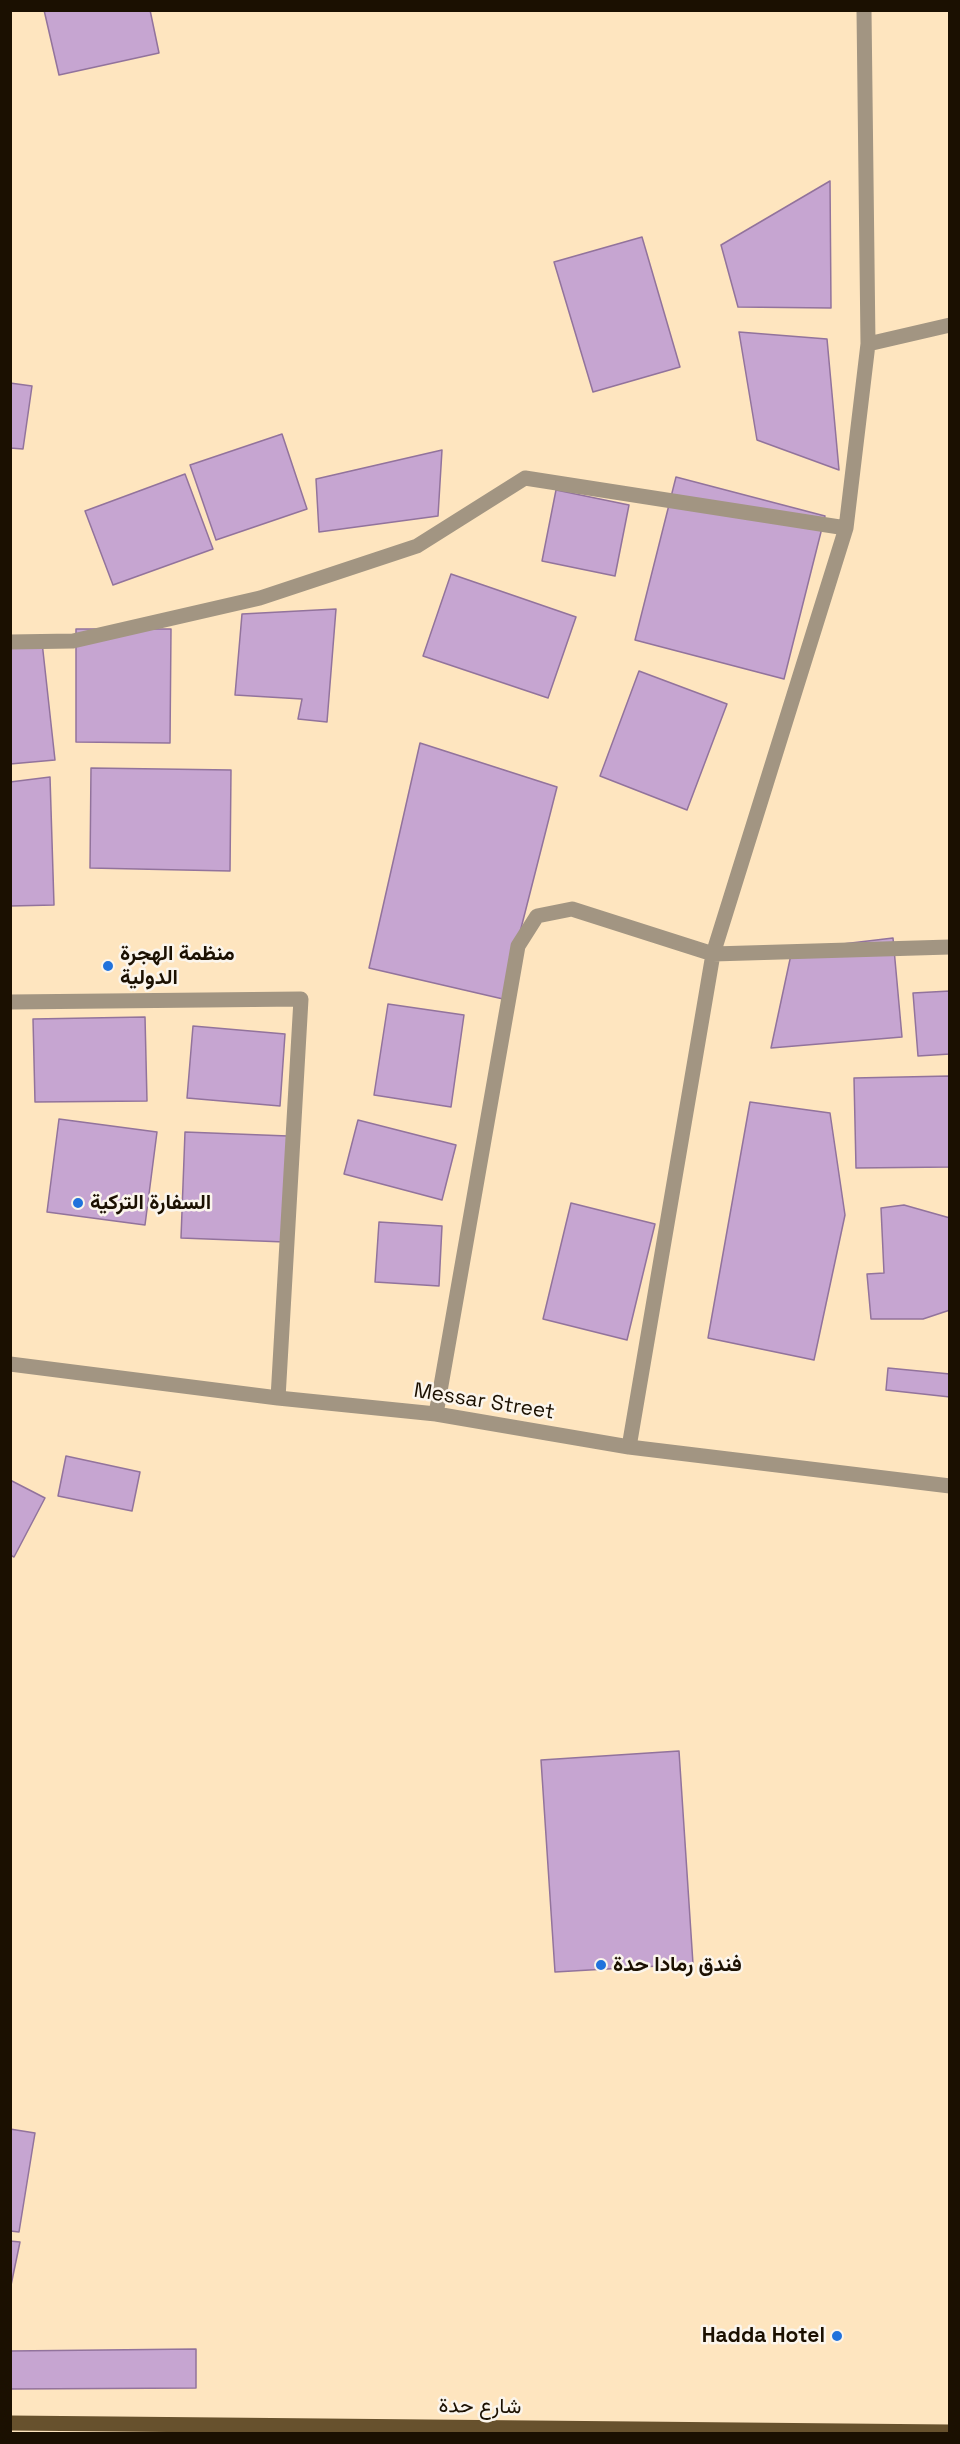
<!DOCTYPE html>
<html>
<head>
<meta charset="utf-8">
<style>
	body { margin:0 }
	#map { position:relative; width:960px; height:2444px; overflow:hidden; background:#fee5bf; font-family:"Space Grotesk",sans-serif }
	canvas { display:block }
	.frame { position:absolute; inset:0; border:12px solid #1b1001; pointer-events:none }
</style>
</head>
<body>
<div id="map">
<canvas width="960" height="2444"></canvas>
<div class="frame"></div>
</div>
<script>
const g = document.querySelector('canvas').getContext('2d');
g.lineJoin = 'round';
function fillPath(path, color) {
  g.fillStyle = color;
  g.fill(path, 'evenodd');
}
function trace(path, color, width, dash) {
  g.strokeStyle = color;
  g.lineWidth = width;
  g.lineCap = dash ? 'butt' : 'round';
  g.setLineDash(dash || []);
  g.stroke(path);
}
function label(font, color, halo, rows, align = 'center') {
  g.font = font + ' "Space Grotesk",Vazirmatn,sans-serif';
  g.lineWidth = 5;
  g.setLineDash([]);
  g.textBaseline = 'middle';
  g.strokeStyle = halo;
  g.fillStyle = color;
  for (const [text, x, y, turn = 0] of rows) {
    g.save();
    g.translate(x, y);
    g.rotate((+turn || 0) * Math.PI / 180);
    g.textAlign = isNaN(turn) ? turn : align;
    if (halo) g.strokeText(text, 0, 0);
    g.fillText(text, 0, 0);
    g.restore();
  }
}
const building = new Path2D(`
	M44 10H150L159 53 59 75Z
	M830 181 831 308 738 307 721 245Z
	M642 237 680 367 593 392 554 262Z
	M739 332 827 339 839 470 757 440Z
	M10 383 32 386 23 449 10 448Z
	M282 434 307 509 216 540 190 465Z
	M442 450 438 516 319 532 316 479Z
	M185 474 213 549 113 585 85 511Z
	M676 477 825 516 784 679 635 640Z
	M556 490 629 505 615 576 542 561Z
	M451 574 576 617 548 698 423 656Z
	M336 609 327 722 298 719 302 699 235 695 242 614Z
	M76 629H171L170 743 76 742Z
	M42 642 55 760 10 764V646Z
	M639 671 727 704 687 810 600 776Z
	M420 743 557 787 503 999 369 968Z
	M91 768 231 770 230 871 90 868Z
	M50 777 54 905 10 906V782Z
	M893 938 902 1037 771 1048 792 950Z
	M950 991V1054L918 1056 913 993Z
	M388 1004 464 1015 451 1107 374 1095Z
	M145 1017 147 1101 35 1102 33 1019Z
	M193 1026 285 1034 280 1106 187 1098Z
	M950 1076V1167L856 1168 854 1078Z
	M750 1102 830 1113 845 1215 814 1360 708 1338Z
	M59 1119 157 1132 145 1225 47 1212Z
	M358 1120 456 1145 442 1200 344 1174Z
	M185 1132 288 1136 285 1242 181 1238Z
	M571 1203 655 1224 627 1340 543 1319Z
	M904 1205 950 1218V1310L923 1319H871L867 1274 884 1273 881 1208Z
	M379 1222 442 1226 439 1286 375 1282Z
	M888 1368 950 1374V1397L886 1390Z
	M66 1456 140 1472 132 1511 58 1496Z
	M10 1480 45 1498 14 1557 10 1555Z
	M679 1751 693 1964 555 1972 541 1760Z
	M10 2129 35 2133 19 2232 10 2231Z
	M10 2241 20 2242 10 2290Z
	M196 2349V2388L10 2389V2351Z`);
fillPath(building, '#c6a5d1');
trace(building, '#92739c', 1.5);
trace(new Path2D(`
	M868 344 950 325
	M10 642 73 641 260 598 417 546 525 478 846 528
	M10 1002 301 999 278 1398
	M10 1364 278 1398 436 1414 629 1447 950 1486
	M436 1414 518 946 537 916 572 909 713 954 950 947
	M629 1447 713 954 846 528 868 344 864 10`), '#a29582', 15);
trace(new Path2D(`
	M10 2423 950 2432`), '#67512d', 15);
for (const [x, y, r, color] of [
	[108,966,6,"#2072dc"],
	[78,1203,6,"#2072dc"],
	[601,1965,6,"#2072dc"],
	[837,2336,6,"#2072dc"]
]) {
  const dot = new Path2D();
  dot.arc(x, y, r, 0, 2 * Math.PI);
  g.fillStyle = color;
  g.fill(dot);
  trace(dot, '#fbf5ec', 2);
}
label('bold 21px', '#1b1001', '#fbf5ec', [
	["منظمة الهجرة",120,954],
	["الدولية",120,978],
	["السفارة التركية",90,1203],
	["فندق رمادا حدة",613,1965],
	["Hadda Hotel",825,2336,"right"]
], 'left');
label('21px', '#1b1001', '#fbf5ec', [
	["Messar Street",484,1402,9],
	["شارع حدة",480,2407,1]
]);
</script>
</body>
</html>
